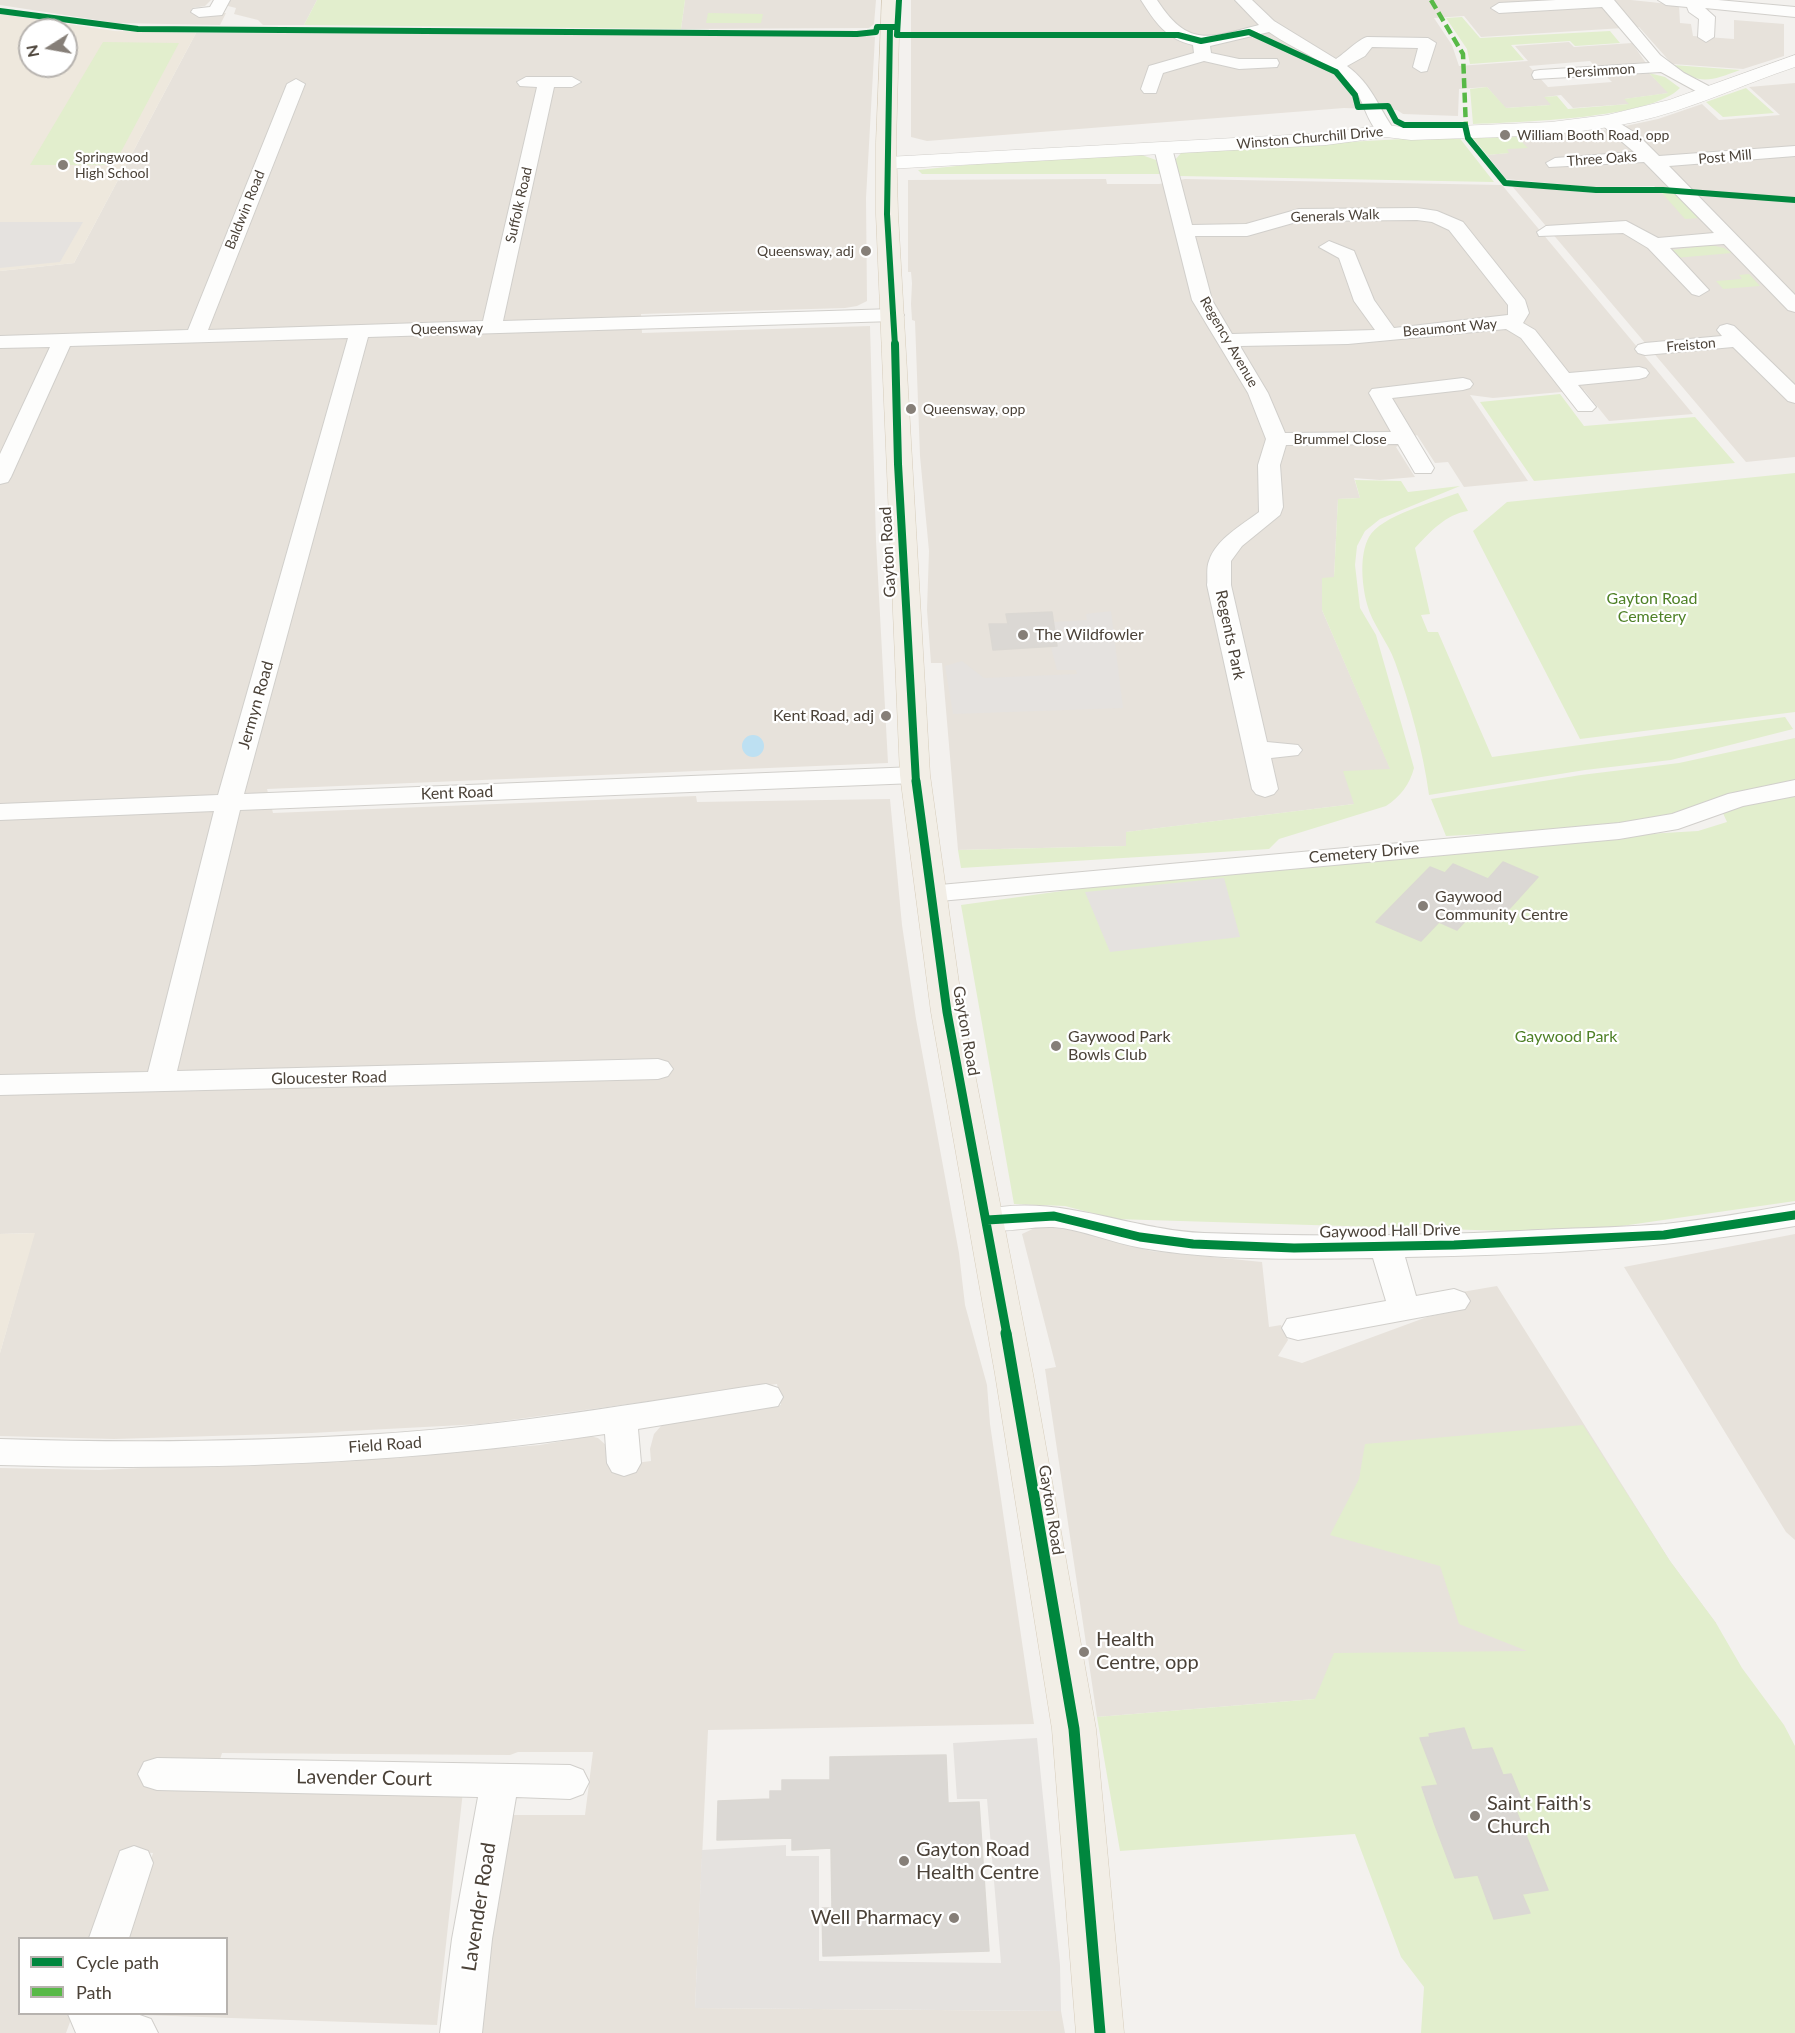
<!DOCTYPE html>
<html>
<head>
<meta charset="utf-8">
<style>
	body { margin:0 }
	#map { position:relative; width:1795px; height:2033px; overflow:hidden; background:#f3f1ee; font-family:Lato,sans-serif }
	canvas { display:block }
	.legend { position:absolute; left:18px; top:1937px; width:210px; height:78px; box-sizing:border-box; background:#fff; border:2px solid #b7b3af; margin:0; padding:8px 10px; list-style:none; font-size:18px; color:#4b4238 }
	.legend li { display:flex; align-items:center; gap:12px; height:30px }
	.legend b { width:30px; border:2px solid #b7b3af }
	.north { position:absolute; left:18px; top:18px; width:60px; height:60px; box-sizing:border-box; background:#fff; border:2px solid #b7b3af; border-radius:50%; rotate:259deg; font-size:16px; font-weight:700; line-height:24px; text-align:center; color:#4b4238 }
	.north::after { content:''; display:block; margin:auto; width:21px; height:27px; background:#867f78; clip-path:polygon(50% 0,100% 100%,50% 72%,0 100%) }
</style>
</head>
<body>
<div id="map">
<canvas width="1795" height="2033"></canvas>
<ul class="legend">
<li><b style="height:8px;background:#00873e"></b>Cycle path</li>
<li><b style="height:8px;background:#58b947"></b>Path</li>
</ul>
<div class="north">N</div>
</div>
<script>
const g = document.querySelector('canvas').getContext('2d');
g.lineJoin = 'round';
function fillPath(path, color) {
  g.fillStyle = color;
  g.fill(path, 'evenodd');
}
function trace(path, color, width, dash) {
  g.strokeStyle = color;
  g.lineWidth = width;
  g.lineCap = dash ? 'butt' : 'round';
  g.setLineDash(dash || []);
  g.stroke(path);
}
function label(font, color, halo, rows, align = 'center') {
  g.font = font + ' Lato,sans-serif';
  g.lineWidth = 4.5;
  g.setLineDash([]);
  g.textBaseline = 'middle';
  g.strokeStyle = halo;
  g.fillStyle = color;
  for (const [text, x, y, turn = 0] of rows) {
    g.save();
    g.translate(x, y);
    g.rotate((+turn || 0) * Math.PI / 180);
    g.textAlign = isNaN(turn) ? turn : align;
    if (halo) g.strokeText(text, 0, 0);
    g.fillText(text, 0, 0);
    g.restore();
  }
}
fillPath(new Path2D(`
	M0 0H211L205 6 192 8 191 13H226L220 25 116 23 0 5Z
	M228 0H317L304 25H263L258 20 234 14 236 8 228 6Z
	M685 0H876L874 24 869 28 681 29Z
	M911 0H1631L1679 5 1680 23 1691 24 1693 36 1734 39V20L1784 24V56L1743 69 1672 64 1639 27 1481 37 1464 16 1434 18 1452 45 1459 66 1528 61 1515 46 1569 42 1574 47 1632 43 1646 63 1597 68 1590 61 1529 66 1548 87 1612 82 1606 76 1649 73 1669 93 1625 99 1630 104 1573 108 1561 95 1545 97 1552 105 1505 108 1487 87 1459 89 1458 116 1403 114 1397 110 1344 108 927 141 911 137Z
	M196 33 861 35 875 37 866 198 867 301 857 306 845 308 641 314 642 333 870 326 876 541 888 763 267 789 273 813 696 796 697 802 890 799 902 925 916 1019 959 1253 965 1305 987 1385 990 1424 1034 1724 708 1730 695 2008 1061 2011 1065 2033H470L506 1815H585L593 1752H518L510 1755 222 1753 212 1785 463 1791 437 2025 114 2014H226V1938H126L153 1853 128 1851 98 1938H20V2014H73L66 2033H0V1468L99 1470 418 1455 540 1445 590 1436 598 1438 607 1446 612 1466 651 1461 650 1449 654 1434 661 1426 669 1423 781 1405 777 1384 481 1424 311 1433 114 1439 0 1436V1353L34 1233 0 1234V271L74 263Z
	M1795 83V457L1746 462 1512 186 1595 193 1660 191 1654 186 1592 187 1506 179 1487 155 1508 153 1506 149 1523 143 1516 136 1602 131 1658 119 1702 104 1719 120 1780 115 1749 87Z
	M1106 179 1107 184H1159L1185 179 1502 185 1693 414 1609 421 1584 390 1493 398 1470 395 1528 481 1464 487 1448 462 1435 463 1417 435 1396 447 1415 477 1380 480 1354 478 1360 498 1338 499 1334 578 1322 610 1391 770 1354 804 1127 832 1126 846 958 850 942 663H931L927 610 929 551 920 456 915 321 912 320 911 304 912 283 911 272H908V180Z
	M1039 1226 1076 1231 1151 1251 1262 1262 1269 1327 1281 1325 1288 1340 1278 1356 1302 1363 1427 1317 1465 1309 1456 1293 1497 1286 1670 1561 1716 1623 1315 1699 1097 1717 1045 1369 1056 1367 1022 1234Z
	M1795 1234V1540L1786 1532 1624 1267Z`), '#e7e2db');
fillPath(new Path2D(`
	M0 14 115 31 196 33 74 263 0 271ZM30 30H66V66H30Z
	M35 1233 0 1353V1234Z`), '#eee8dd');
fillPath(new Path2D(`
	M317 0H685L681 29 304 25Z
	M708 13 763 14 761 23H706Z
	M1462 17 1480 38 1610 31 1620 43 1575 46 1570 41 1511 45 1524 60 1470 64 1467 49 1446 18Z
	M103 42 179 43 114 165H30Z
	M1673 65 1740 70C1710 81 1700 86 1673 65Z
	M1649 73 1665 77 1680 88C1651 119 1517 122 1473 124L1470 89 1487 87 1506 108 1551 105 1544 97 1557 96 1568 109 1629 104 1624 99 1668 93Z
	M1746 88 1774 113 1723 117 1706 102Z
	M1458 136 1494 182 1179 176 1175 160 1181 153 1200 150Z
	M1516 136 1528 148 1507 149 1509 153 1487 155 1473 138Z
	M1139 154 1156 160 1161 174H922L918 170 1005 161Z
	M1661 192H1673L1699 218 1685 219Z
	M1711 245 1724 248 1732 253 1675 258 1672 250Z
	M1749 274 1760 286 1723 289 1716 281 1742 279 1739 275Z
	M1560 394 1584 426 1695 417 1735 463 1534 481 1480 402Z
	M1795 473V712L1580 739 1473 531 1507 502Z
	M1355 480 1401 481 1408 492 1460 486 1380 519 1365 531 1357 546 1355 565 1360 608 1376 635 1414 768C1410 784 1400 797 1386 806L1279 839 1269 849 961 868 958 850 1126 846V832L1354 804 1343 771 1390 769 1322 610V578L1334 577 1338 499 1360 498Z
	M1458 493 1468 511C1446 514 1430 532 1415 548L1430 614 1421 615 1428 632H1438L1492 757 1785 717 1793 729 1671 760 1585 770 1429 795C1423 750 1410 704 1395 662 1388 642 1372 624 1367 604 1362 585 1359 555 1369 537 1380 516 1436 501 1458 493Z
	M1795 738V781L1677 815 1616 827 1446 836 1431 799 1581 775 1679 763Z
	M1795 793V1201L1573 1233 1115 1219 1065 1206 1014 1204 961 905 1192 873 1614 836 1698 831 1727 822 1722 811Z
	M1583 1425 1670 1561 1716 1623 1742 1668 1784 1725 1795 1746V2033H1421L1424 1987 1401 1957 1355 1834 1120 1851 1097 1717 1315 1699 1334 1653 1527 1651 1459 1624 1440 1566 1330 1535 1359 1479 1365 1444Z`), '#e2eecd');
fillPath(new Path2D(`
	M0 222H83L60 262 0 268Z
	M1111 611 1123 708 953 714 945 666 962 661 984 678 1077 674 1076 670H1057L1051 648 1057 646 1053 622 1087 620 1086 614Z
	M1224 878 1240 937 1110 952 1085 892Z
	M1037 1738 1060 1965 1061 2011 695 2008 702 1850 786 1845V1856H819V1961L1001 1963 987 1799H957L953 1743Z`), '#e5e2df');
fillPath(new Path2D(`
	M742 746a11 11 0 1 1 22 0a11 11 0 1 1-22 0Z`), '#bde0f2');
const building = new Path2D(`
	M1052 612 1057 646 993 650 989 624H1008L1006 614Z
	M1503 862 1538 877 1500 919 1476 909 1457 930 1439 922 1421 941 1376 922 1430 867 1445 873 1453 864 1488 879Z
	M1464 1728 1472 1750 1492 1748 1503 1775 1511 1774 1524 1806 1515 1808 1548 1890 1522 1894 1530 1913 1494 1919 1478 1875 1455 1878 1435 1825 1422 1787 1438 1785 1420 1738 1430 1737 1429 1734Z
	M946 1755 948 1803 979 1802 989 1951 823 1956 822 1908H832L831 1848 792 1850V1838L717 1840 718 1801 770 1799V1791H782V1780H830V1757Z`);
fillPath(building, '#dbd8d4');
trace(building, '#dbd8d3', 1.5);
const minor = new Path2D(`
	M214 0H230L222 15 199 17 191 12 193 9 210 7Z
	M1141 0H1157C1188 48 1209 38 1259 25L1235 0H1252L1274 21 1336 59C1345 53 1359 39 1367 37L1428 38 1436 43 1427 71 1421 72 1413 67 1418 48 1372 47 1365 56 1347 66C1372 84 1378 107 1395 131L1386 136C1369 132 1365 103 1355 90 1335 64 1296 51 1269 32L1210 46 1211 53 1239 59H1277L1279 63 1277 67 1239 69 1204 61 1163 73 1156 93H1144L1141 89 1149 66 1194 53 1193 45C1166 39 1155 22 1141 0Z
	M1556 0H1614L1660 55 1684 73 1718 91 1715 95H1703L1661 72 1534 79 1532 75 1534 71 1540 70 1650 63 1602 7 1499 13 1491 8 1499 3Z
	M1658 0H1718L1795 7V17L1705 8 1715 17 1714 37 1706 42 1698 37 1699 19 1689 12 1687 7 1666 5Z
	M526 77H572L581 82 572 87H554L503 321 894 309 901 311 904 315 901 319 894 321 368 337 244 794 915 767 924 770 928 775 924 780 915 783 240 810 177 1071 658 1059 668 1062 673 1069 668 1076 658 1079 0 1095V1075L148 1072 214 811 0 820V804L218 795 348 338 70 346 11 477 8 482 0 484V454L50 347 0 348V336L188 330 287 84 296 79 305 84 208 330 483 321 537 87 520 86 517 82Z
	M1608 116 1637 134 1659 156 1795 146V156L1669 166 1795 295V312L1788 310 1724 244 1670 248 1709 290 1699 296 1692 294 1648 248 1623 233 1539 236 1537 232 1546 226 1626 221 1658 238 1714 233 1644 162 1549 167 1546 163 1555 158 1634 152 1602 125 1599 121 1602 117Z
	M1163 143 1172 148 1192 225 1246 224 1299 209 1417 208 1437 211 1463 222 1525 300 1529 313 1523 323 1535 330 1569 373 1639 367 1646 369 1649 373 1646 377 1639 379 1578 385 1596 407 1592 411H1578L1521 338 1506 329 1348 344 1240 346 1268 393 1285 433 1391 432 1369 393 1372 389 1463 378 1470 380 1473 384 1470 388 1463 390 1392 398 1434 468 1431 473H1415L1398 444 1286 445 1280 465 1283 507 1280 515 1242 546 1231 561V585L1267 742 1298 745 1302 750 1298 755 1271 758 1278 789 1274 794 1265 797 1256 794 1252 789 1207 585C1208 578 1206 568 1209 561 1216 539 1242 525 1259 512L1258 465 1266 439 1248 393 1192 300 1154 148ZM1417 220 1432 222 1449 230 1508 305V315L1394 328 1374 300 1354 251 1329 241 1319 247 1339 258 1354 301 1375 330 1232 334 1212 300 1195 236H1247L1300 221Z
	M1727 324 1734 326 1795 385V403L1788 401 1733 347 1645 355 1638 353 1635 349 1638 345 1645 343 1722 336 1717 330 1720 326Z
	M1795 780V796L1743 806 1678 829 1619 839 929 902 919 900 916 894 919 888 929 886 1619 823 1672 814 1728 794Z
	M1795 1204V1226C1665 1249 1536 1255 1405 1257L1416 1296 1454 1289 1465 1293 1470 1301 1465 1309 1298 1340 1287 1337 1282 1328 1287 1319 1386 1301 1373 1258C1296 1259 1218 1261 1142 1248 1112 1243 1082 1229 1053 1227 1027 1226 1001 1235 976 1228L971 1220 976 1212C1052 1190 1127 1230 1204 1233 1309 1237 1415 1236 1520 1231 1568 1228 1617 1228 1665 1224 1709 1219 1752 1212 1795 1204Z
	M766 1384 778 1388 783 1397 778 1406 638 1429 641 1463 636 1472 624 1476 612 1472 607 1463 605 1434C405 1464 202 1471 0 1465V1439C125 1443 252 1442 378 1434 508 1426 637 1403 766 1384Z
	M157 1758 570 1765 583 1770 589 1782 583 1794 570 1799 516 1797 492 1939 482 2033H440L452 1939 478 1797 157 1790 144 1786 138 1774 144 1762Z
	M134 1846 148 1851 153 1863 129 1938H89L120 1851Z
	M68 2014H137L151 2019 158 2033H76Z`);
const tertiary = new Path2D(`
	M1795 55V67C1741 85 1690 110 1635 122 1561 138 1486 137 1411 140L1386 137 1326 145 887 169 880 167 877 163 880 159 887 157 1326 133 1386 125 1411 128 1551 122 1607 115 1669 100Z`);
const primary = new Path2D(`
	M882 0H900L896 143 898 214 930 775 963 1012 1033 1374 1096 1729 1124 2033H1076L1052 1729 995 1374 931 1012 900 775 876 214V143Z`);
trace(minor, '#d1cfcb', 2);
trace(tertiary, '#d1cfcb', 1);
trace(primary, '#d6ccba', 1);
fillPath(minor, '#fdfdfc');
fillPath(tertiary, '#fdfdfc');
fillPath(primary, '#f2eee6');
trace(new Path2D(`
	M1431 0 1463 54 1466 129`), '#58b947', 4.5, [10, 4.5]);
trace(new Path2D(`
	M899 0 897 35H1178L1201 41 1249 32 1336 72 1355 95 1358 107 1388 106 1396 121 1404 125H1465L1468 138 1505 183 1596 190H1663L1795 200
	M0 11 138 29 857 34 876 32 877 27H897
	M890 27 887 214 895 346`), '#00873e', 6);
trace(new Path2D(`
	M895 344 898 464 916 782`), '#00873e', 8);
trace(new Path2D(`
	M916 781 947 1012 1007 1335
	M987 1220 1054 1216 1140 1237 1193 1244 1294 1248 1454 1245 1664 1235 1795 1215`), '#00873e', 9);
trace(new Path2D(`
	M1006 1333 1074 1729 1100 2033`), '#00873e', 11);
for (const [x, y, r, color] of [
	[1505,135,6,"#867f78"],
	[63,165,6,"#867f78"],
	[866,251,6,"#867f78"],
	[911,409,6,"#867f78"],
	[1023,635,6,"#867f78"],
	[886,716,6,"#867f78"],
	[1423,906,6,"#867f78"],
	[1056,1046,6,"#867f78"],
	[1084,1652,6,"#867f78"],
	[1475,1816,6,"#867f78"],
	[904,1861,6,"#867f78"],
	[954,1918,6,"#867f78"]
]) {
  const dot = new Path2D();
  dot.arc(x, y, r, 0, 2 * Math.PI);
  g.fillStyle = color;
  g.fill(dot);
  trace(dot, '#fff', 2);
}
label('14px', '#4b4238', '#fff', [
	["Persimmon",1601,71,-4],
	["Winston Churchill Drive",1310,138,-5],
	["Post Mill",1725,157,-5],
	["Three Oaks",1602,159,-4],
	["Suffolk Road",519,205,-77],
	["Baldwin Road",245,210,-68],
	["Generals Walk",1335,216,-2],
	["Beaumont Way",1450,328,-5],
	["Queensway",447,329,-1],
	["Regency Avenue",1229,342,60],
	["Freiston",1691,345,-5],
	["Brummel Close",1340,439]
]);
label('14px', '#4b4238', '#fff', [
	["William Booth Road, opp",1517,135],
	["Springwood",75,157],
	["High School",75,173],
	["Queensway, adj",854,251,"right"],
	["Queensway, opp",923,409]
], 'left');
label('16px', '#4b4238', '#fff', [
	["Gayton Road",888,552,-93],
	["Regents Park",1230,635,78],
	["Jermyn Road",256,705,-74],
	["Kent Road",457,793,-2],
	["Cemetery Drive",1364,853,-5],
	["Gayton Road",966,1031,80],
	["Gloucester Road",329,1078,-1],
	["Gaywood Hall Drive",1390,1231,-1],
	["Field Road",385,1445,-4],
	["Gayton Road",1051,1510,81]
]);
label('16px', '#4f8127', '#fff', [
	["Gayton Road",1652,599],
	["Cemetery",1652,617],
	["Gaywood Park",1566,1037]
]);
label('16px', '#4b4238', '#fff', [
	["The Wildfowler",1035,635],
	["Kent Road, adj",874,716,"right"],
	["Gaywood",1435,897],
	["Community Centre",1435,915],
	["Gaywood Park",1068,1037],
	["Bowls Club",1068,1055]
], 'left');
label('20px', '#4b4238', '#fff', [
	["Health",1096,1640],
	["Centre, opp",1096,1663],
	["Saint Faith's",1487,1804],
	["Church",1487,1827],
	["Gayton Road",916,1850],
	["Health Centre",916,1873],
	["Well Pharmacy",942,1918,"right"]
], 'left');
label('20px', '#4b4238', '#fff', [
	["Lavender Court",364,1778,1],
	["Lavender Road",479,1907,-81]
]);
</script>
</body>
</html>
